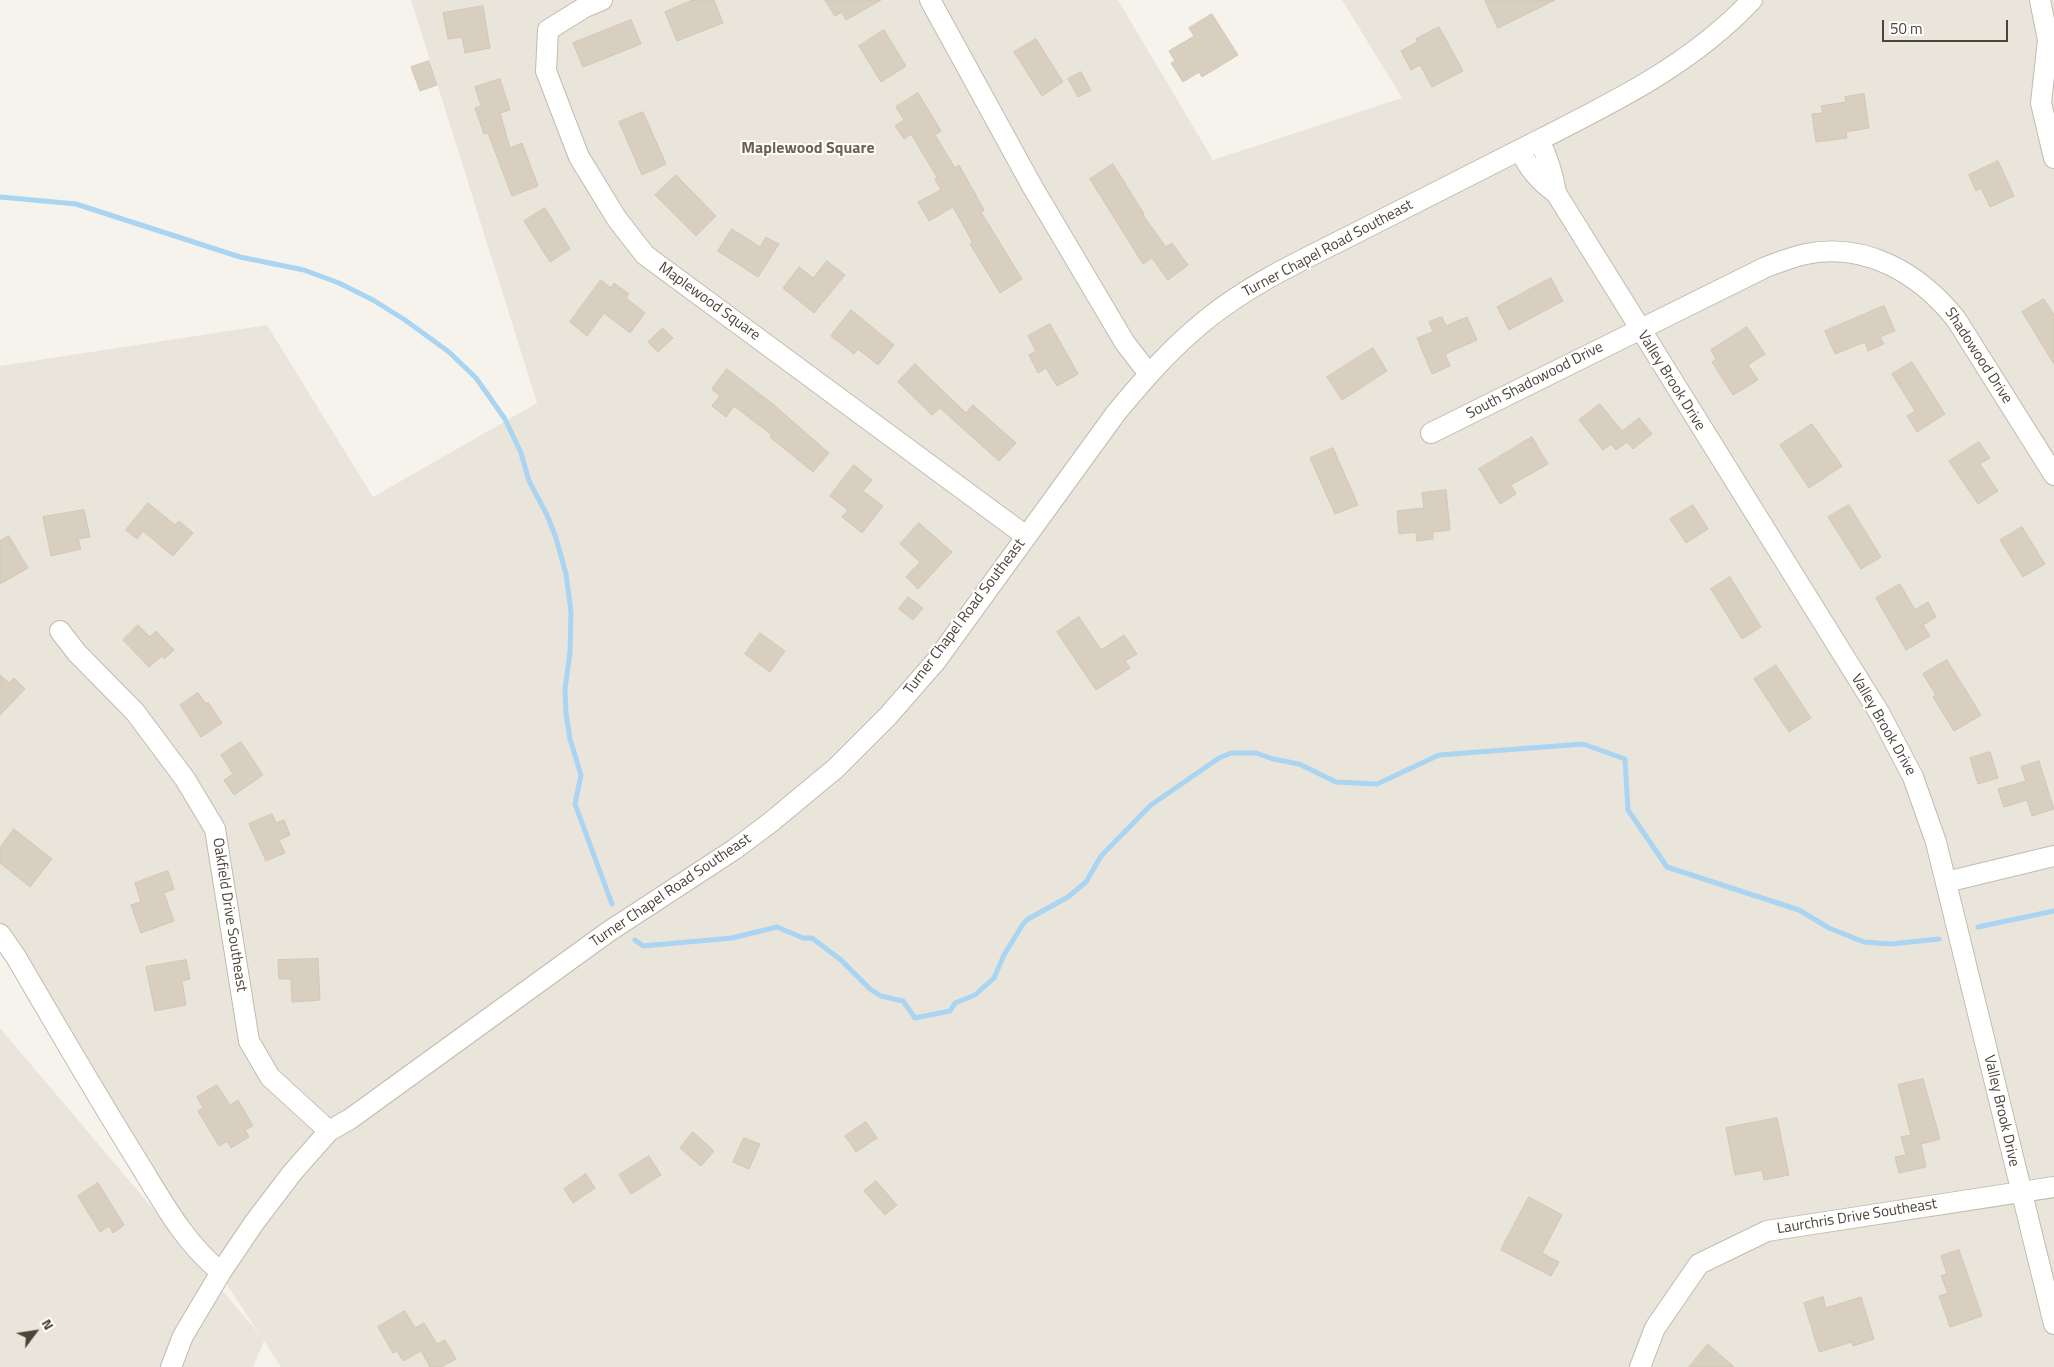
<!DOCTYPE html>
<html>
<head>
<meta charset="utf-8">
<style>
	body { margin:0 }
	#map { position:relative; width:2054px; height:1367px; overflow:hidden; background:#f6f3ec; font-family:"Titillium Web",sans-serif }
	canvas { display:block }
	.north { position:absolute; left:10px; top:1307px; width:50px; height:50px; -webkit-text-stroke:4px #fff; paint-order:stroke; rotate:59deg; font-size:14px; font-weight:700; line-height:20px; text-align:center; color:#4b4439 }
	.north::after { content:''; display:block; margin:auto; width:18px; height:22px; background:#4b4439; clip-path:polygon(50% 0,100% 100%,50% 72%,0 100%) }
	.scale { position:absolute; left:1882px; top:20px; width:126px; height:22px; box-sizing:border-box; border:2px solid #4b4439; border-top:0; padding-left:6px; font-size:15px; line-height:18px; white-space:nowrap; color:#4b4439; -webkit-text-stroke:4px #fff; paint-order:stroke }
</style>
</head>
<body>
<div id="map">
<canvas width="2054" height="1367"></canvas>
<div class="north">N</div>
<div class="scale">50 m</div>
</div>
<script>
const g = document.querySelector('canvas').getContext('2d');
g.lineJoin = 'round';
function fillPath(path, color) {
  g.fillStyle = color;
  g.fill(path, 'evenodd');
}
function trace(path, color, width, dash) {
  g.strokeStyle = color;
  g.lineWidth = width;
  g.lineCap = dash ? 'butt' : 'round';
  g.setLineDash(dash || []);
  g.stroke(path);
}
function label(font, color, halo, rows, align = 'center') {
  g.font = font + ' "Titillium Web",sans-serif';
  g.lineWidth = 4;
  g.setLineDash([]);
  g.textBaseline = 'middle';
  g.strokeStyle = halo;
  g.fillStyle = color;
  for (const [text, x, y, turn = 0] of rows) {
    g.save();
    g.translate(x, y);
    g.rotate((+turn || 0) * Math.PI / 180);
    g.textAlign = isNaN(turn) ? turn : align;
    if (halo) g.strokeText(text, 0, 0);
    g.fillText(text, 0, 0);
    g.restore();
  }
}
fillPath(new Path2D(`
	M411 0H1118L1213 160 1402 98 1342 0H2054V1367H281L264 1341 253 1367H0V1028L260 1335 0 939V366L267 325 373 497 537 403Z`), '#eae5da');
trace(new Path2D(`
	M0 197 76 204 240 257 304 270 339 283 373 300 405 320 449 352 476 378 505 419 521 453 529 481 547 515 556 538 566 574 571 612 570 652 565 689 566 714 570 739 581 775 575 804 612 904
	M1978 927 2054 911
	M635 940 643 946 732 938 777 927 803 938H812L841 960 870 989 881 996 903 1001 915 1018 950 1011 955 1003 975 995 994 978 1004 955 1023 924 1028 919 1068 897 1086 882 1101 856 1151 805 1219 758 1231 753H1256L1273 759 1299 764 1336 782 1377 784 1439 755 1583 744 1625 759 1628 810 1667 867 1799 910 1829 928 1864 942 1891 944 1939 939`), '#a9d4f2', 5);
const building = new Path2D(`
	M693 0H714L723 23 677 41 665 12Z
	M825 0H881L846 20 842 12 835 16Z
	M1485 0H1555L1498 28Z
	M483 6 490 48 465 53 462 37 448 39 443 13Z
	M1212 14 1238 55 1202 77 1199 72 1183 82 1171 63 1175 61 1169 51 1194 36 1189 28Z
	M631 20 641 44 583 67 573 43Z
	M1439 27 1463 71 1432 87 1420 65 1411 70 1401 51 1417 42 1416 39Z
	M884 30 906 66 881 82 859 46Z
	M1036 39 1063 82 1042 96 1014 52Z
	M429 61 437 85 420 91 411 67Z
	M1081 72 1091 90 1078 97 1068 79Z
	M500 79 510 110 500 113 510 148 522 143 538 186 512 196 488 133 484 134 475 108 481 106 475 87Z
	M918 93 941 131 935 135 955 168 959 165 984 210 981 212 1022 279 1000 293 970 244 973 243 953 207 929 221 918 202 941 190 935 179 937 177 911 134 904 139 895 126 904 120 896 107Z
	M1864 94 1869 128 1846 132 1847 138 1816 142 1812 114 1823 113 1821 106 1846 102 1845 97Z
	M643 112 666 164 642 175 619 122Z
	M1998 161 2014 196 1990 207 1981 188 1976 191 1969 175Z
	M1113 164 1144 214 1143 215 1166 247 1172 243 1188 265 1168 280 1152 258 1143 264 1090 179Z
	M676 175 716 216 696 236 655 195Z
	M545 208 570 249 550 262 524 221Z
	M732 229 760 247 766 237 779 244 758 277 718 251Z
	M827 261 845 275 814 313 783 288 799 267 813 278Z
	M1551 278 1563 301 1509 330 1497 307Z
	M601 280 611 288 614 283 629 294 626 298 645 313 630 333 604 313 587 336 570 322Z
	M2044 299 2054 315V364L2022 312Z
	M1884 306 1895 331 1880 337 1884 344 1868 351 1865 342 1835 354 1825 331Z
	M851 310 894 345 878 365 858 349 854 354 831 336Z
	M1442 317 1446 326 1467 317 1477 340 1445 354 1450 366 1432 374 1417 338 1433 332 1429 322Z
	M1050 324 1078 374 1057 386 1046 368 1038 373 1029 355 1036 351 1028 336Z
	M1747 327 1765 354 1748 365 1758 380 1733 395 1712 362 1716 359 1711 350Z
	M663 328 673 338 658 352 648 342Z
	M1373 348 1387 371 1342 400 1327 377Z
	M1912 362 1945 414 1917 432 1907 416 1915 411 1892 374Z
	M915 364 966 413 973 405 1016 443 999 461 940 408 932 415 898 382Z
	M727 369 774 405 829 453 813 472 770 437 772 435 734 406 726 417 712 406 720 396 712 389Z
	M1600 404 1622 431 1639 418 1652 434 1633 449 1627 442 1616 450 1611 444 1603 450 1579 420Z
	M1812 424 1842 466 1809 488 1780 445Z
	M1532 437 1548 464 1511 485 1516 494 1500 504 1479 469Z
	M1979 442 1990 458 1980 464 1998 491 1978 504 1949 461Z
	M1333 448 1358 505 1335 514 1310 458Z
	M854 465 872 480 863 491 883 506 862 533 842 517 848 510 830 496Z
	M1446 490 1450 530 1433 532V539L1417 541 1416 532 1399 534 1397 511 1424 508 1422 493Z
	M148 503 175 525 179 521 193 533 173 556 143 531 137 539 126 530Z
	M1693 505 1708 529 1686 543 1670 519Z
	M1849 505 1881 557 1861 569 1828 517Z
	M84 510 90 537 78 539 81 549 51 556 43 517Z
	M919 523 952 552 918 589 906 577 920 562 900 544Z
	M2022 527 2045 564 2023 577 2000 540Z
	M9 536 28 568 0 584V541Z
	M1730 577 1761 627 1742 639 1711 589Z
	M1900 584 1915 610 1928 602 1936 617 1923 625 1930 636 1906 650 1876 598Z
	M908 597 923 608 913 620 899 609Z
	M1079 617 1101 650 1124 635 1137 654 1125 661 1130 668 1096 690 1057 632Z
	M138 625 150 637 156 631 174 650 164 659 162 656 149 667 123 640Z
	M760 633 785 651 770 672 745 654Z
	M1947 660 1981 715 1954 731 1933 697 1936 695 1923 674Z
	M1776 665 1811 718 1789 732 1754 679Z
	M0 675 9 683 14 678 25 689 0 715Z
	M198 693 206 704 208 702 222 723 201 737 180 705Z
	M241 742 263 775 234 795 224 780 233 774 221 755Z
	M1990 752 1998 778 1978 784 1970 758Z
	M2039 761 2054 809 2032 816 2027 800 2004 807 1998 789 2026 781 2021 767Z
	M272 814 276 823 284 820 290 835 279 840 285 853 266 861 249 824Z
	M14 829 52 859 30 887 0 863V848Z
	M168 871 174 889 164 893 174 921 141 933 131 905 141 902 135 883Z
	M318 959 320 1000 292 1002 291 979H279L278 960Z
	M186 960 190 979 182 981 186 1005 155 1011 146 967Z
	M1923 1079 1940 1139 1921 1144 1926 1167 1899 1173 1895 1157 1906 1155 1901 1137 1911 1135 1898 1085Z
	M217 1085 230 1105 238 1100 253 1126 245 1130 249 1137 231 1148 227 1141 219 1146 198 1111 203 1108 197 1097Z
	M1777 1118 1789 1175 1764 1180 1762 1170 1735 1175 1726 1128Z
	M866 1122 877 1138 856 1152 845 1136Z
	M693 1132 714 1151 701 1166 680 1148Z
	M744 1138 760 1144 749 1169 733 1162Z
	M649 1156 661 1175 631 1194 619 1175Z
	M586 1174 595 1188 573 1203 564 1189Z
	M876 1181 897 1205 885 1215 864 1191Z
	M98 1183 124 1225 113 1233 109 1226 100 1232 78 1196Z
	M1529 1197 1562 1215 1542 1253 1559 1262 1551 1276 1501 1250Z
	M1959 1250 1982 1316 1950 1327 1939 1296 1948 1293 1941 1276 1947 1274 1941 1256Z
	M1823 1297 1826 1308 1861 1297 1874 1339 1853 1346 1852 1342 1819 1352 1804 1303Z
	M405 1311 415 1328 424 1323 437 1344 445 1340 456 1359 441 1367H430L421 1351 403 1361 397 1351 393 1353 378 1327Z
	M1708 1344 1734 1367H1689Z`);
fillPath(building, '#d8cfc1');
trace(building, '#d3c7b4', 1);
const minor = new Path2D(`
	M602 0 585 7 548 30 546 71 579 157 617 219 645 255 1026 536
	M930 0 1032 186 1125 343 1149 374
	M2040 0 2048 40 2041 103 2054 158
	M1539 140C1548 158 1553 174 1556 193
	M1520 150C1529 169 1539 181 1556 193L1880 714 1913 777 1936 842 2054 1324
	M1431 433 1766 267C1779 262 1792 257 1806 254 1866 242 1919 273 1956 319L2054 475
	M60 631 77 653 135 712 185 779 215 829 249 1041 270 1077 329 1131
	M1946 882 2054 856
	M0 934 16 957C55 1024 94 1091 135 1157 160 1197 183 1242 221 1272
	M171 1367 183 1336 221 1272 254 1223 292 1173 329 1131 350 1119 608 932 735 849 771 822 836 768 888 716 936 661 1116 413C1144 379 1172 347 1207 319 1249 285 1298 262 1346 238 1412 204 1479 171 1545 137 1620 99 1694 62 1752 0
	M1640 1367 1655 1328 1699 1264 1767 1231 2054 1187`);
trace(minor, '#c2bbae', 22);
trace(minor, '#fff', 20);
label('15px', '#4b4439', '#fff', [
	["Turner Chapel Road Southeast",1328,249,-28],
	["Maplewood Square",709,302,36],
	["Shadowood Drive",1978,356,57],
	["South Shadowood Drive",1535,381,-27],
	["Valley Brook Drive",1671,381,58],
	["Turner Chapel Road Southeast",965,617,-53],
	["Valley Brook Drive",1883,725,60],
	["Turner Chapel Road Southeast",671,891,-34],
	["Oakfield Drive Southeast",229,915,81],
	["Valley Brook Drive",2001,1111,77],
	["Laurchris Drive Southeast",1857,1217,-9]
]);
label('bold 16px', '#6e6250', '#fff', [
	["Maplewood Square",808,149]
]);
</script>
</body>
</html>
